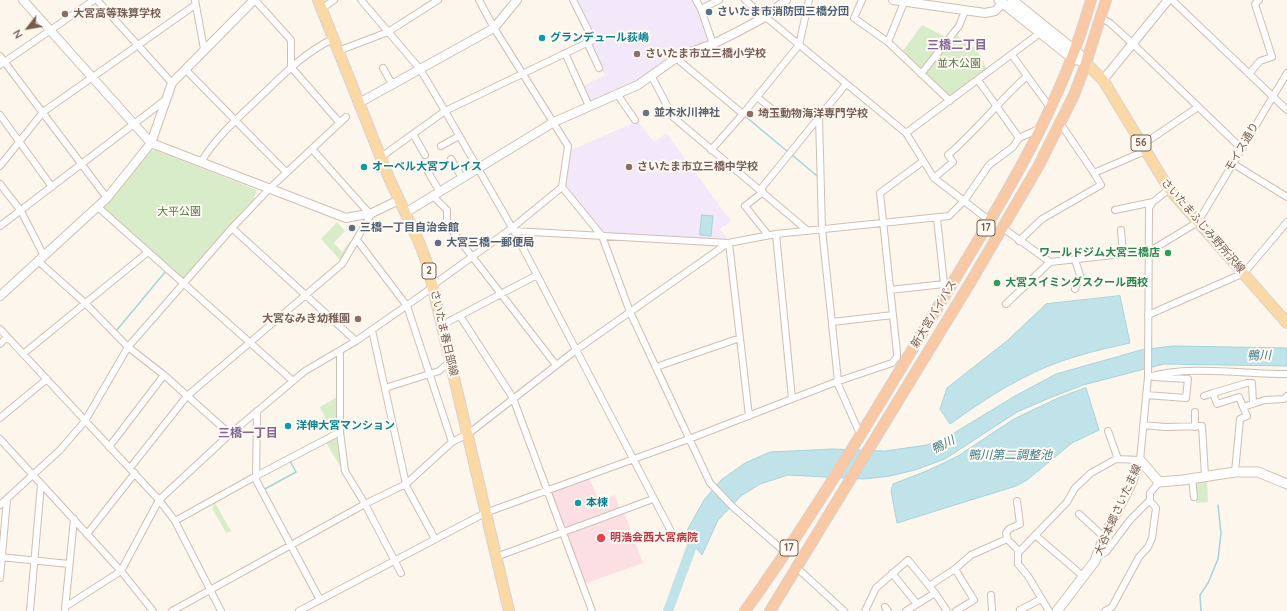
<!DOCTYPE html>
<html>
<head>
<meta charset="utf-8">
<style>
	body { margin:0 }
	#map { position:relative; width:1287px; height:611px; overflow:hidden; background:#fdf6ec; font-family:Quicksand,sans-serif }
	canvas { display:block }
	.north { position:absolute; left:8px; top:8px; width:40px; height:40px; -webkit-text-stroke:3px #fffaf3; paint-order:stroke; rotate:239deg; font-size:11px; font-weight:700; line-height:16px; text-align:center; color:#7a5c4d }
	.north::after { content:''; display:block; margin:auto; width:14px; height:18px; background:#7a5c4d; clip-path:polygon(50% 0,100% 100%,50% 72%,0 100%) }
</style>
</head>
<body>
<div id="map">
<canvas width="1287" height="611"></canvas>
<div class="north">N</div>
</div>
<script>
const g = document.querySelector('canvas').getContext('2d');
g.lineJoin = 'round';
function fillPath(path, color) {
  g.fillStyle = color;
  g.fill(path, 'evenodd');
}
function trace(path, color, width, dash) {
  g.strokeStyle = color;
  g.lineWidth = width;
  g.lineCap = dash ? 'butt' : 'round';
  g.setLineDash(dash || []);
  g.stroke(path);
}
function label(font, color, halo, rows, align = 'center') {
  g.font = font + ' Quicksand,"Noto Sans JP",sans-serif';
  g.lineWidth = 4;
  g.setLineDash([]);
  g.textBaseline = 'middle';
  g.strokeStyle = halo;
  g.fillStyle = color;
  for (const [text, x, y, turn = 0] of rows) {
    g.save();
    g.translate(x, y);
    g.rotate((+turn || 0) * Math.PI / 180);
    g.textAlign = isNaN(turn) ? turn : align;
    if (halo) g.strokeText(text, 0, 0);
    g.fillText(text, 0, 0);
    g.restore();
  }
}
fillPath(new Path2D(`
	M575 0H693L710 41 668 60 639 82 592 102 589 101 582 86 605 75 590 44 595 41Z
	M638 121 654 142 666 133 731 221 720 229 729 241 606 235 600 231 564 183 569 151Z`), '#f3e8fa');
fillPath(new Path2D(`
	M589 477 599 501 615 495 621 513 624 512 643 563 584 584 550 491Z`), '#fbdfe3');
fillPath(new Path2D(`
	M922 25 946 37 922 71 902 52Z
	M955 34 977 49 987 70 950 98 924 73Z
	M155 150 257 190 254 198 255 200 182 281 103 209 150 151Z
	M337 222 345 231 334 243 342 252 350 241 352 242 341 261 321 239Z
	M337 397V428L332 431 320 407Z
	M338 434 343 471 325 441Z
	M1207 479 1208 502 1196 503 1195 480Z
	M214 501 231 531 226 533 212 508 214 506 212 502Z`), '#d8ecc9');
const water = new Path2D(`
	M702 215 713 216 711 236 700 235Z
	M1120 296 1130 343C1093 351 1056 360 1023 378 997 391 974 407 950 424L940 409 947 388 1008 340 1046 304Z
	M1173 346 1287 348V366L1164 364 1083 385 1047 399 1017 412 945 459 915 470 890 476 864 479 788 475 760 484 741 496 718 520 702 555 685 534 704 500 721 480 745 463 770 452 833 449 885 451 927 445 949 436 1015 396 1056 374 1141 350Z
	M1086 388 1099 430 1072 443 1027 480 1016 486 897 523 891 491 893 484 929 470 958 456 1014 419 1058 398Z`);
fillPath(water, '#bfe3e8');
trace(water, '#a5d3da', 1);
trace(new Path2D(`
	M745 116 788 152
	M791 154 817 176
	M116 331 166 271
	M263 490 296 472 290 461
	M1201 611 1200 595 1208 583 1218 559 1221 533 1218 505`), '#a5d3da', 1.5);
trace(new Path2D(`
	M668 611 697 532`), '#bfe3e8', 10);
const minor = new Path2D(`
	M97 0 172 83
	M195 0 204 49
	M255 0 291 40V67L340 123
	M361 0 420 69 445 111 514 231 675 539
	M479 0 494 28 568 146 562 187 602 236 630 312 710 483 733 507 786 553
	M696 0 701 9 713 44
	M745 0 906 133 934 178 990 221
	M862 0 854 18 888 42 950 101
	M1172 0 1287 110
	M321 9 334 0
	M701 9 719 0
	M1101 18 1110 23 1133 44 1241 148
	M587 42 599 68
	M888 42 905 0
	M338 51 388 32 438 0
	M565 53 589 106
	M1012 55 1051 109
	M0 56 107 198
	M676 58 743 114
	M0 65 94 0
	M383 68 392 84
	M185 69 286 172
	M921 74 959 26 965 11
	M1249 74 1260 61 1272 57 1255 4 1259 0
	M651 75 673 117 808 231
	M978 80 1019 138
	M617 94 635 120
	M757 97 777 113
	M0 115 52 187
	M819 117 822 229 838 381
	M1060 123 1094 173
	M906 133 1040 33
	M413 134 425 155
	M1142 145 1198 107
	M441 146 459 136
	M312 149 369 213
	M711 150 743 114 799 45 809 0
	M381 157 445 111 593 40 573 0
	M451 159 462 178
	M201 162C217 136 239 117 261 96 283 75 305 52 333 39
	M1232 163 1287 197
	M0 166 43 112 195 5
	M428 172 440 192
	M934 178 953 162 948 155C976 131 999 101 1027 76
	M0 184 21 211 44 256
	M760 190 846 84
	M763 192 745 206 768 235
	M433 196 447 210V224L556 365
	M99 208 293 381
	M1115 210 1153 202
	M937 218 944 284 949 289
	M0 226 164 101
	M232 228 356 341
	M1121 230 1123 254
	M514 231 729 243 749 416
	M1007 231 1050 262
	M776 234 792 399
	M357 240 407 306 452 442
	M1019 241 1042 219 1101 185 1094 173 1145 151
	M1075 260 1080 275 1075 289
	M38 261 85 303 128 347 164 375 230 434
	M433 285 512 228 562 187
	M890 290 944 284
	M1006 304 1050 262 1150 251 1198 222 1287 73
	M1148 315 1244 273 1287 222
	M460 316 513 398 592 611
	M832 322 893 315
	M442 325 537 275
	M0 329 159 500 175 521 221 611
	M372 330 406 484
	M0 344 7 337
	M340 351V432L345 471 365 504 401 573
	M23 354 148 252
	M656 367 740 338
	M1148 377C1191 365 1242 374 1287 374
	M837 382 860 434
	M385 388 439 371 451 361
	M1146 395 1186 398 1188 379 1154 377
	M1204 396 1213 393
	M1243 407 1239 397 1217 404 1213 393 1247 383H1252L1253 403
	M257 411 256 480 320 600
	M0 418 47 379
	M1143 425 1165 427 1202 426 1205 476
	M1195 427V412
	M1108 431 1118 459
	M0 439 121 571 153 611
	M109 447 164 375
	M130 468 187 396 342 264 372 213
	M1235 472 1240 419 1247 416 1243 407 1265 400 1284 399 1287 396
	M1192 478 1194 497
	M405 484 435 539
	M1017 501 1020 524 1009 529 1006 533 1008 540 1019 551
	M0 505 60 450 85 421 128 347 232 228 269 189 346 117
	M1079 514 1104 537
	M175 521 256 476 340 432
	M87 534 135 473
	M1035 535 1084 577
	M1098 554H1102L1106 552 1130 520 1150 500
	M0 557 69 564
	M496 557 653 499
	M796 567 844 611
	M955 569 974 600 956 611
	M892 573 917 604
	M0 578 7 499
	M929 586 955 569 971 555 1007 539
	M991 595 992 611
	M65 607 121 571 159 500 230 434 305 371 356 341 433 287
	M885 607 888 611
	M65 609 74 519
	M1020 610 1041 599
	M30 611 41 484
	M172 611 365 504 406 484 452 442 468 434 576 350 728 243 776 234 949 216 964 201 989 165 1013 147 1019 138 1041 128
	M299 611 485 513 689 439 833 383 892 363 897 357V353L880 193 922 162
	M865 611 876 588 908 560 935 593 947 611
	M906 611 935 593
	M1049 611 1028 576 1018 564V553L1067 502 1075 488 1091 473 1116 459 1140 460 1148 377 1149 208 1153 202 1169 189
	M1105 611 1112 607 1139 557 1148 547 1152 538 1156 508 1150 501V493L1159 482`);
const tertiary = new Path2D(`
	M23 0 151 143 346 218 372 213 399 200
	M893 0 985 13 995 11 1003 3
	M1103 80 1168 0
	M359 103 494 28 517 0
	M405 213 554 122 638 85 679 56 713 44 739 31 765 17 786 0
	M0 296 107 198 151 143 172 83 254 0`);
const secondary = new Path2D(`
	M999 0 1072 58 1086 63
	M1012 0 1079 54
	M1057 611 1095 561 1104 537 1131 484 1140 460 1159 482 1183 480 1235 472H1258L1287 484`);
const primary = new Path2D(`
	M318 0 389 178 419 242 427 263 509 611
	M1086 63 1103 80 1169 189 1287 323`);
const trunk = new Path2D(`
	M745 611C813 516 873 415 933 315 994 214 1059 115 1091 0
	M770 611 970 283 1038 167 1074 95 1086 63 1106 0`);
trace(minor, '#d1beb0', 8);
trace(tertiary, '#d1beb0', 10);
trace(secondary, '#d6c0b0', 11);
trace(primary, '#dad1cd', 12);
trace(trunk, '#dad1cd', 12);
trace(minor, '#fff', 6);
trace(tertiary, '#fff', 8);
trace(secondary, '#fff', 9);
trace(primary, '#fbd9a5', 10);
trace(trunk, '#f9c8a4', 10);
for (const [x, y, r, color] of [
	[709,12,4,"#5c6f8a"],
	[65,14,4,"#8d6e63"],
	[542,38,4,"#0f9aa8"],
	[637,54,4,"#8d6e63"],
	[646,113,4,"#6b7280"],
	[750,114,4,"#8d6e63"],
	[364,167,4,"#0f9aa8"],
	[629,167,4,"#8d6e63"],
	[352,228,4,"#5c6f8a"],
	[438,243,4,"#5c6f8a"],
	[1168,253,4,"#2e9e5b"],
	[997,283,4,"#2e9e5b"],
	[358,319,4,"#8d6e63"],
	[288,426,4,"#0f9aa8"],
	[578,503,4,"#0f9aa8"],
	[601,538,5,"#e0444e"]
]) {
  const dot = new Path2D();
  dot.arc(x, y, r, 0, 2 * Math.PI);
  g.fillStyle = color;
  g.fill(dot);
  trace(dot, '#fffaf3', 1.5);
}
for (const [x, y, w] of [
	[1141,143,20],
	[986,228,18],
	[429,271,14],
	[789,548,18]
]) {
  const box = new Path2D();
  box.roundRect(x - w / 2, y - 8, w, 16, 3);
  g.fillStyle = '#fffaf3';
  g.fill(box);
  trace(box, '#7a5c4d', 1);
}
label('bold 10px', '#7a5c4d', null, [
	["56",1141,143],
	["17",986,228],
	["2",429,271],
	["17",789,548]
]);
label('bold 11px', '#4e5e75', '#fffaf3', [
	["さいたま市消防団三橋分団",717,12],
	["三橋一丁目自治会館",360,228],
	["大宮三橋一郵便局",446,243]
], 'left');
label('bold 11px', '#785e54', '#fffaf3', [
	["大宮高等珠算学校",73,14],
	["さいたま市立三橋小学校",645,54],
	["埼玉動物海洋専門学校",758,114],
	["さいたま市立三橋中学校",637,167],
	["大宮なみき幼稚園",350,319,"right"]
], 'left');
label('bold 11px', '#0d838f', '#fffaf3', [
	["グランデュール荻嶋",550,38],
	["オーベル大宮プレイス",372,167],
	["洋伸大宮マンション",296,426],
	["本棟",586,503]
], 'left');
label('11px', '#537a41', '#fffaf3', [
	["並木公園",959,64],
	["大平公園",179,212]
]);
label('bold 11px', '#5b616d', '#fffaf3', [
	["並木氷川神社",654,113]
], 'left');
label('11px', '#7a5c4d', '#fffaf3', [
	["モイス通り",1242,147,-59],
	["さいたまふじみ野所沢線",1203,226,49],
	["新大宮バイパス",934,314,-59],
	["さいたま春日部線",444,333,77],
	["大谷本郷さいたま線",1118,510,-66]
]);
label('bold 11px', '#27864d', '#fffaf3', [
	["ワールドジム大宮三橋店",1160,253],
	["大宮スイミングスクール西校",1005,283,"left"]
], 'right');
label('bold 11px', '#be3a42', '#fffaf3', [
	["明浩会西大宮病院",610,538]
], 'left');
label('bold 12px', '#846695', '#fffaf3', [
	["三橋二丁目",957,45],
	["三橋一丁目",248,433]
]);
label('italic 12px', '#437c86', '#fffaf3', [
	["鴨川",1259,356,-1],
	["鴨川",943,445,-27],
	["鴨川第二調整池",1010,455]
]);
</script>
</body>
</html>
